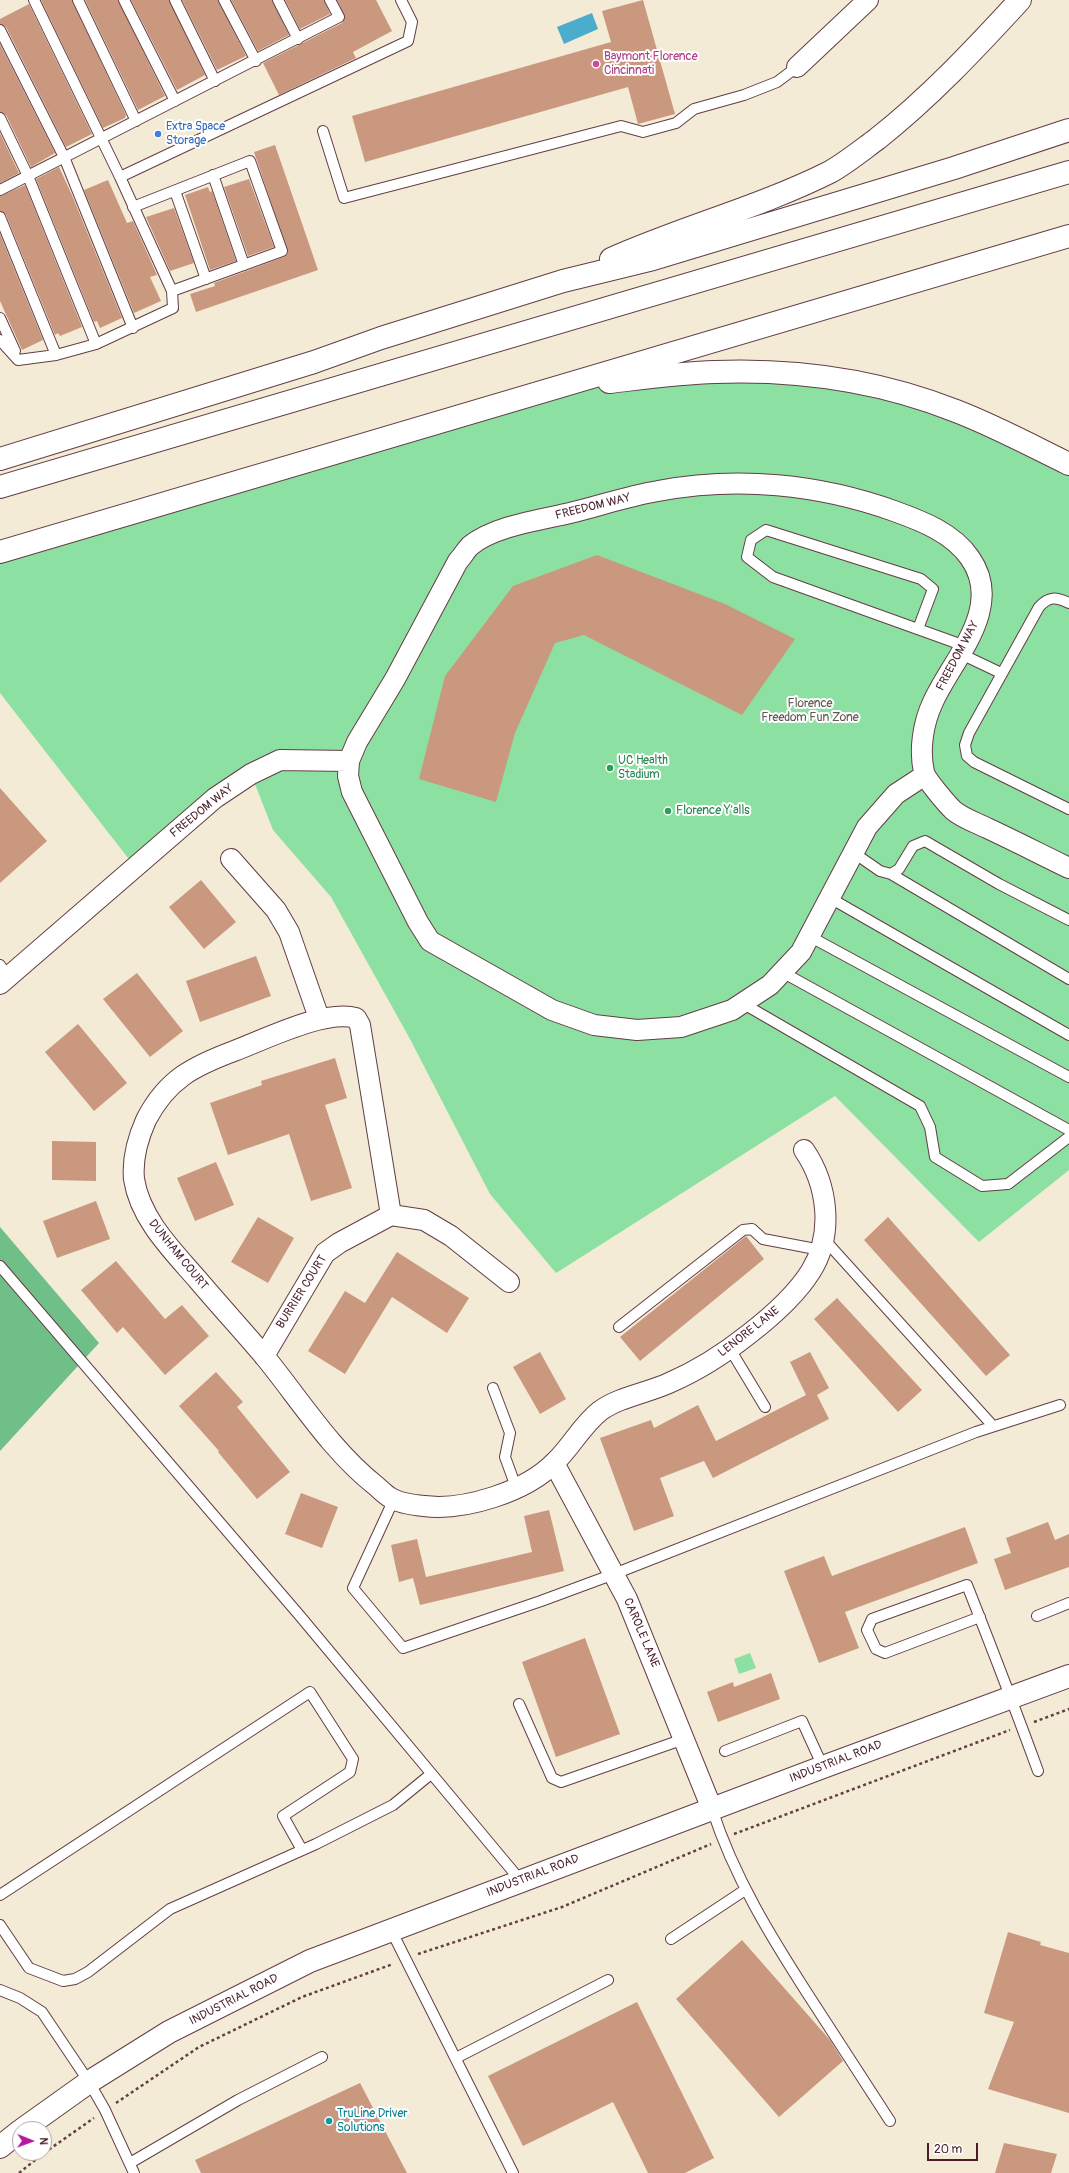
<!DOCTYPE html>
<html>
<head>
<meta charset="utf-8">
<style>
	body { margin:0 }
	#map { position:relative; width:1069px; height:2173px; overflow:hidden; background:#f3ebd6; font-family:Pangolin,sans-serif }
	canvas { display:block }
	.north { position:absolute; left:12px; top:2121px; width:40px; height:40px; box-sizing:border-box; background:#fff; border:1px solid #b7a5aa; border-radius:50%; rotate:91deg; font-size:11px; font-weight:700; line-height:16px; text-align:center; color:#4a1f2b }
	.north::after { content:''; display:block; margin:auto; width:14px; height:18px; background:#b5179e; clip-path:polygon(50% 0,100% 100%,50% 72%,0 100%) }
	.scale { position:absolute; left:927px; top:2143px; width:51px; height:18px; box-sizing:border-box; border:2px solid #4a1f2b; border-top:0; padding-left:5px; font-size:12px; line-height:14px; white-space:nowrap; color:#4a1f2b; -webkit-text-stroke:3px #fff; paint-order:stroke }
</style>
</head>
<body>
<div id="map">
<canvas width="1069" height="2173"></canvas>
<div class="north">N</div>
<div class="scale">20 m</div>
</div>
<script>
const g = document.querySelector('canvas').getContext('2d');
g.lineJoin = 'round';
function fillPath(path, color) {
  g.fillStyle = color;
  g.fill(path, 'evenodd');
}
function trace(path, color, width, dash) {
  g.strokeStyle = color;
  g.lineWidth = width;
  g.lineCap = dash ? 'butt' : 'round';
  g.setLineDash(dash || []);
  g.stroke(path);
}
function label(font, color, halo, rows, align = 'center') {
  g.font = font + ' Pangolin,sans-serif';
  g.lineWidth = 4;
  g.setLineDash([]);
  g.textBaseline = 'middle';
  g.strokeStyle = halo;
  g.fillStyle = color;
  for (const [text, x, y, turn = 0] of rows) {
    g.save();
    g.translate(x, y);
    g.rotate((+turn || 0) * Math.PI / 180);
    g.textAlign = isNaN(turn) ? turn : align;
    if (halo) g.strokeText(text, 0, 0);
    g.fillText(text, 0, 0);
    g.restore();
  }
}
fillPath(new Path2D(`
	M715 372 863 384 1069 464V1170L979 1242 835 1096 556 1273 490 1194 410 1039 331 897 273 830 251 774 135 867 0 693V552L558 386Z
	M750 1653 756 1668 739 1674 734 1659Z`), '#8be0a2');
fillPath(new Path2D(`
	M0 1227 99 1343 0 1451Z`), '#70be88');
fillPath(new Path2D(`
	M592 13 598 29 564 44 557 27Z`), '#4caccb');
fillPath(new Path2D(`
	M41 0H72L126 115 125 118 103 128Z
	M85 0H118L165 96 138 110Z
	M131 0H169L205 75 177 90Z
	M182 0H218L246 56 217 70Z
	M231 0H272L289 35 258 51Z
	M285 0H324L330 14 300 29Z
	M337 0H376L392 31 353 52 356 58 279 95 263 63 342 23 345 17Z
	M643 0 675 114 638 124 628 87 365 162 352 116 611 42 602 11Z
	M29 4 92 134 66 147 6 27 0 24V19Z
	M0 44 55 153 31 167 6 115 0 112Z
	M0 133 19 173 0 183Z
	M275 145 318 270 196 312 190 294 215 286 214 283 284 257 288 253 254 152Z
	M59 167 72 195 122 318 100 328 97 321 94 322 36 179Z
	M249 179 274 247 248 256 224 187Z
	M108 180 127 223 133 221 157 275 150 277 161 301 134 313 84 190Z
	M25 185 82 327 60 336 58 333 55 335 6 215 0 211V196Z
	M208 187 210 192 212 191 236 261 210 270 185 195Z
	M174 208 194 263 170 271 146 217Z
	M0 234 43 340 22 350 0 301Z
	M597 555 725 604 795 639 742 715 584 635 555 643 515 733 496 802 419 779 445 676 513 586Z
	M0 788 47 841 0 883Z
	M201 880 236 922 204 949 169 907Z
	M256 956 271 996 200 1022 186 981Z
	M137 973 183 1031 150 1057 103 999Z
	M78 1024 127 1083 94 1111 45 1052Z
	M335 1058 347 1098 325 1105 352 1188 311 1201 289 1134 228 1155 210 1103 262 1085 261 1081Z
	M52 1141 96 1142V1181L52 1180Z
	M216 1162 234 1205 195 1221 177 1178Z
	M96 1201 110 1239 57 1258 43 1221Z
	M258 1217 294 1238 268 1283 231 1262Z
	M888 1217 1010 1355 986 1376 864 1240Z
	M746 1236 764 1259 640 1361 620 1337Z
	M397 1252 469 1298 447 1333 392 1297 345 1374 308 1351 345 1291 365 1303Z
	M116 1261 165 1319 182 1305 209 1336 165 1375 123 1327 117 1333 81 1290Z
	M837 1298 922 1390 898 1412 814 1319Z
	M540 1352 566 1399 540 1414 513 1367Z
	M810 1352 829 1388 817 1395 829 1419 713 1478 704 1461 660 1478 674 1516 634 1531 600 1438 651 1420 654 1428 698 1405 716 1441 806 1395 790 1362Z
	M216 1372 243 1402 237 1407 290 1472 257 1499 218 1452 219 1451 179 1406Z
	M301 1493 338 1507 322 1548 285 1534Z
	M549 1510 564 1571 420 1605 413 1578 399 1582 391 1545 417 1539 426 1577 532 1552 524 1516Z
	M1048 1522 1055 1540 1069 1534V1567L1005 1590 994 1559 1011 1553 1006 1538Z
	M965 1527 978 1563 845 1612 859 1648 819 1663 784 1571 824 1556 832 1576Z
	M585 1638 620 1734 556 1757 522 1662Z
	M771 1673 780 1699 718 1722 707 1692 733 1682 734 1687Z
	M1008 1932 1041 1942 1040 1945 1069 1953V2113L988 2089 1014 2022 984 2013Z
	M742 1940 830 2040 843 2061 779 2117 676 1999Z
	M637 2002 714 2158 685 2173H648L613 2102 523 2146 488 2076Z
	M360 2083 407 2173H201L195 2160Z
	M1004 2143 1057 2154 1051 2173H995Z`), '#ca987f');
const lane = new Path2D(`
	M34 0 120 177 408 41 412 22 401 0
	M78 0 136 121
	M124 0 175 101
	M175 0 215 81
	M224 0 256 61
	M278 0 298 39
	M0 30 64 157 133 328
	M0 118 28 176 96 344
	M323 131 344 198 621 126 643 132 676 123 694 109 744 95 777 82 797 67
	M213 175 244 265
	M120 177 172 291
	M0 190 339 17 330 0
	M175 191 206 279
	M0 217 56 355
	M0 318 15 351
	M0 340 18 360 56 355 96 344 173 308 172 291 282 251 250 161 133 207
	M1069 603C1056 597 1049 596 1039 607L969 733 965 745 967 756 974 762 1069 809
	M918 629 933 589 921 579 766 530 751 540 747 557 773 577 965 646
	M961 654 1001 673
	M854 853 880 871 891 874 899 869 913 846 925 841 999 884 1069 920
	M891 874 1069 979
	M830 898 1069 1035
	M809 936 1069 1077
	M0 965 8 977
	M782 972 1069 1130
	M742 1003 920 1106 930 1127 935 1157 982 1186 1008 1184 1069 1137
	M823 1238 993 1426
	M0 1266 300 1616 521 1881
	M619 1327 743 1230 752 1229 763 1239 821 1250
	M730 1349 765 1407
	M493 1388 510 1433 505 1457 516 1487
	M394 1499 353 1588 403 1648 541 1601 614 1574 976 1432 1060 1405
	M1037 1616 1069 1603
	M980 1617 885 1653 876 1649 867 1630 872 1619 967 1585C991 1646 1015 1708 1038 1771
	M519 1704 552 1778 561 1782 684 1739
	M725 1751 802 1721 823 1767
	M712 1809C734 1877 771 1937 809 1996 836 2038 863 2080 890 2121
	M0 1895 310 1692 353 1759 350 1772 283 1816 302 1850
	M0 1925 29 1968 63 1981 75 1979 88 1972 170 1909 316 1844 393 1805 431 1774
	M391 1930 513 2173
	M671 1939 745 1890
	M0 1990 20 1998 42 2012 89 2082 105 2110 134 2173
	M456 2058 608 1980
	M130 2163 238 2100 322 2057`);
const street = new Path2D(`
	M797 67 868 0
	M349 761 348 776 352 792 418 922 430 941 552 1010 594 1025 637 1030 681 1027 732 1010 770 985 801 952 867 827 896 794 925 775
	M231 859 276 910 289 932 319 1018
	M0 984 215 798 251 774 280 760 349 761 357 742 395 679 458 561C462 557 466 550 470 546 494 526 540 520 570 513 599 506 628 496 658 491 737 476 819 484 894 511 922 521 953 533 970 558 1005 608 953 658 933 702 923 723 919 750 924 772 926 780 947 804 953 810 962 818 977 823 987 828 1015 841 1042 855 1069 868
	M391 1215 360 1025 356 1018C325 1009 266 1039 234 1051 194 1066 167 1079 146 1120 138 1138 132 1158 134 1179 140 1219 173 1251 198 1280 220 1306 243 1331 265 1357 300 1400 331 1450 375 1485 380 1489 385 1495 391 1498 399 1503 414 1505 424 1506 464 1511 526 1492 555 1462 571 1447 582 1425 600 1411 619 1397 647 1393 669 1383 697 1371 725 1353 749 1334 771 1317 796 1295 811 1271 834 1234 828 1185 804 1150
	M391 1215 424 1220 451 1236 509 1282
	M264 1356 325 1253 339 1243 391 1215
	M554 1463 627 1599 712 1809`);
const secondary = new Path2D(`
	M23 2129 89 2082 169 2032 310 1961 823 1767 1069 1676
	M0 2147 20 2131`);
const highway = new Path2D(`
	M611 259C683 227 760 207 830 172 846 163 862 150 877 139 929 98 975 49 1020 0
	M609 382C644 378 680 373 715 372 796 369 880 381 956 411 995 426 1032 446 1069 464
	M0 459 314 362 381 338 563 281 653 259 954 168 1069 130
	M0 487 1069 172
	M0 552 1069 236`);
trace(lane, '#633e45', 12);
trace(street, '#633e45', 22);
trace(secondary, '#633e45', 24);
trace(highway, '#633e45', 24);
trace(new Path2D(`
	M1034 1722 1069 1709
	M734 1834 1010 1730
	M418 1954 562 1907 711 1844
	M116 2103 199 2047 302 1997 393 1964
	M44 2153 94 2118
	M19 2173 44 2153`), '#633e45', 2.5, [3, 3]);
trace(lane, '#fff', 10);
trace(street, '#fff', 20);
trace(secondary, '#fff', 22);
trace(highway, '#fff', 22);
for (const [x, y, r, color] of [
	[596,64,4,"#d1479c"],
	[158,134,4,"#3f7fe0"],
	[610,768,4,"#2e9e5b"],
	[668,811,4,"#2e9e5b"],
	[329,2121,4,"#0f9aa8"]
]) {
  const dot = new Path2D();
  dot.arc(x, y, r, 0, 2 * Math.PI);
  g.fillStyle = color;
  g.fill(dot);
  trace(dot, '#fff', 1.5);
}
label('12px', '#b23c85', '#fff', [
	["Baymont Florence",604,57],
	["Cincinnati",604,71]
], 'left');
label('12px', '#366cbe', '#fff', [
	["Extra Space",166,127],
	["Storage",166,141]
], 'left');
label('12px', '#4a1f2b', '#fff', [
	["FREEDOM WAY",593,507,-14],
	["FREEDOM WAY",958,656,-62],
	["FREEDOM WAY",202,811,-39],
	["DUNHAM COURT",178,1255,51],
	["BURRIER COURT",302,1292,-58],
	["LENORE LANE",749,1332,-38],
	["CAROLE LANE",641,1633,67],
	["INDUSTRIAL ROAD",836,1762,-21],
	["INDUSTRIAL ROAD",533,1876,-21],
	["INDUSTRIAL ROAD",234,2000,-27]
]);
label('12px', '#5e594f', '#fff', [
	["Florence",810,704],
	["Freedom Fun Zone",810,718]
]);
label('12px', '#27864d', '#fff', [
	["UC Health",618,761],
	["Stadium",618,775],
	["Florence Y'alls",676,811]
], 'left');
label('12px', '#0d838f', '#fff', [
	["TruLine Driver",337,2114],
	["Solutions",337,2128]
], 'left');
</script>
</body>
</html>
